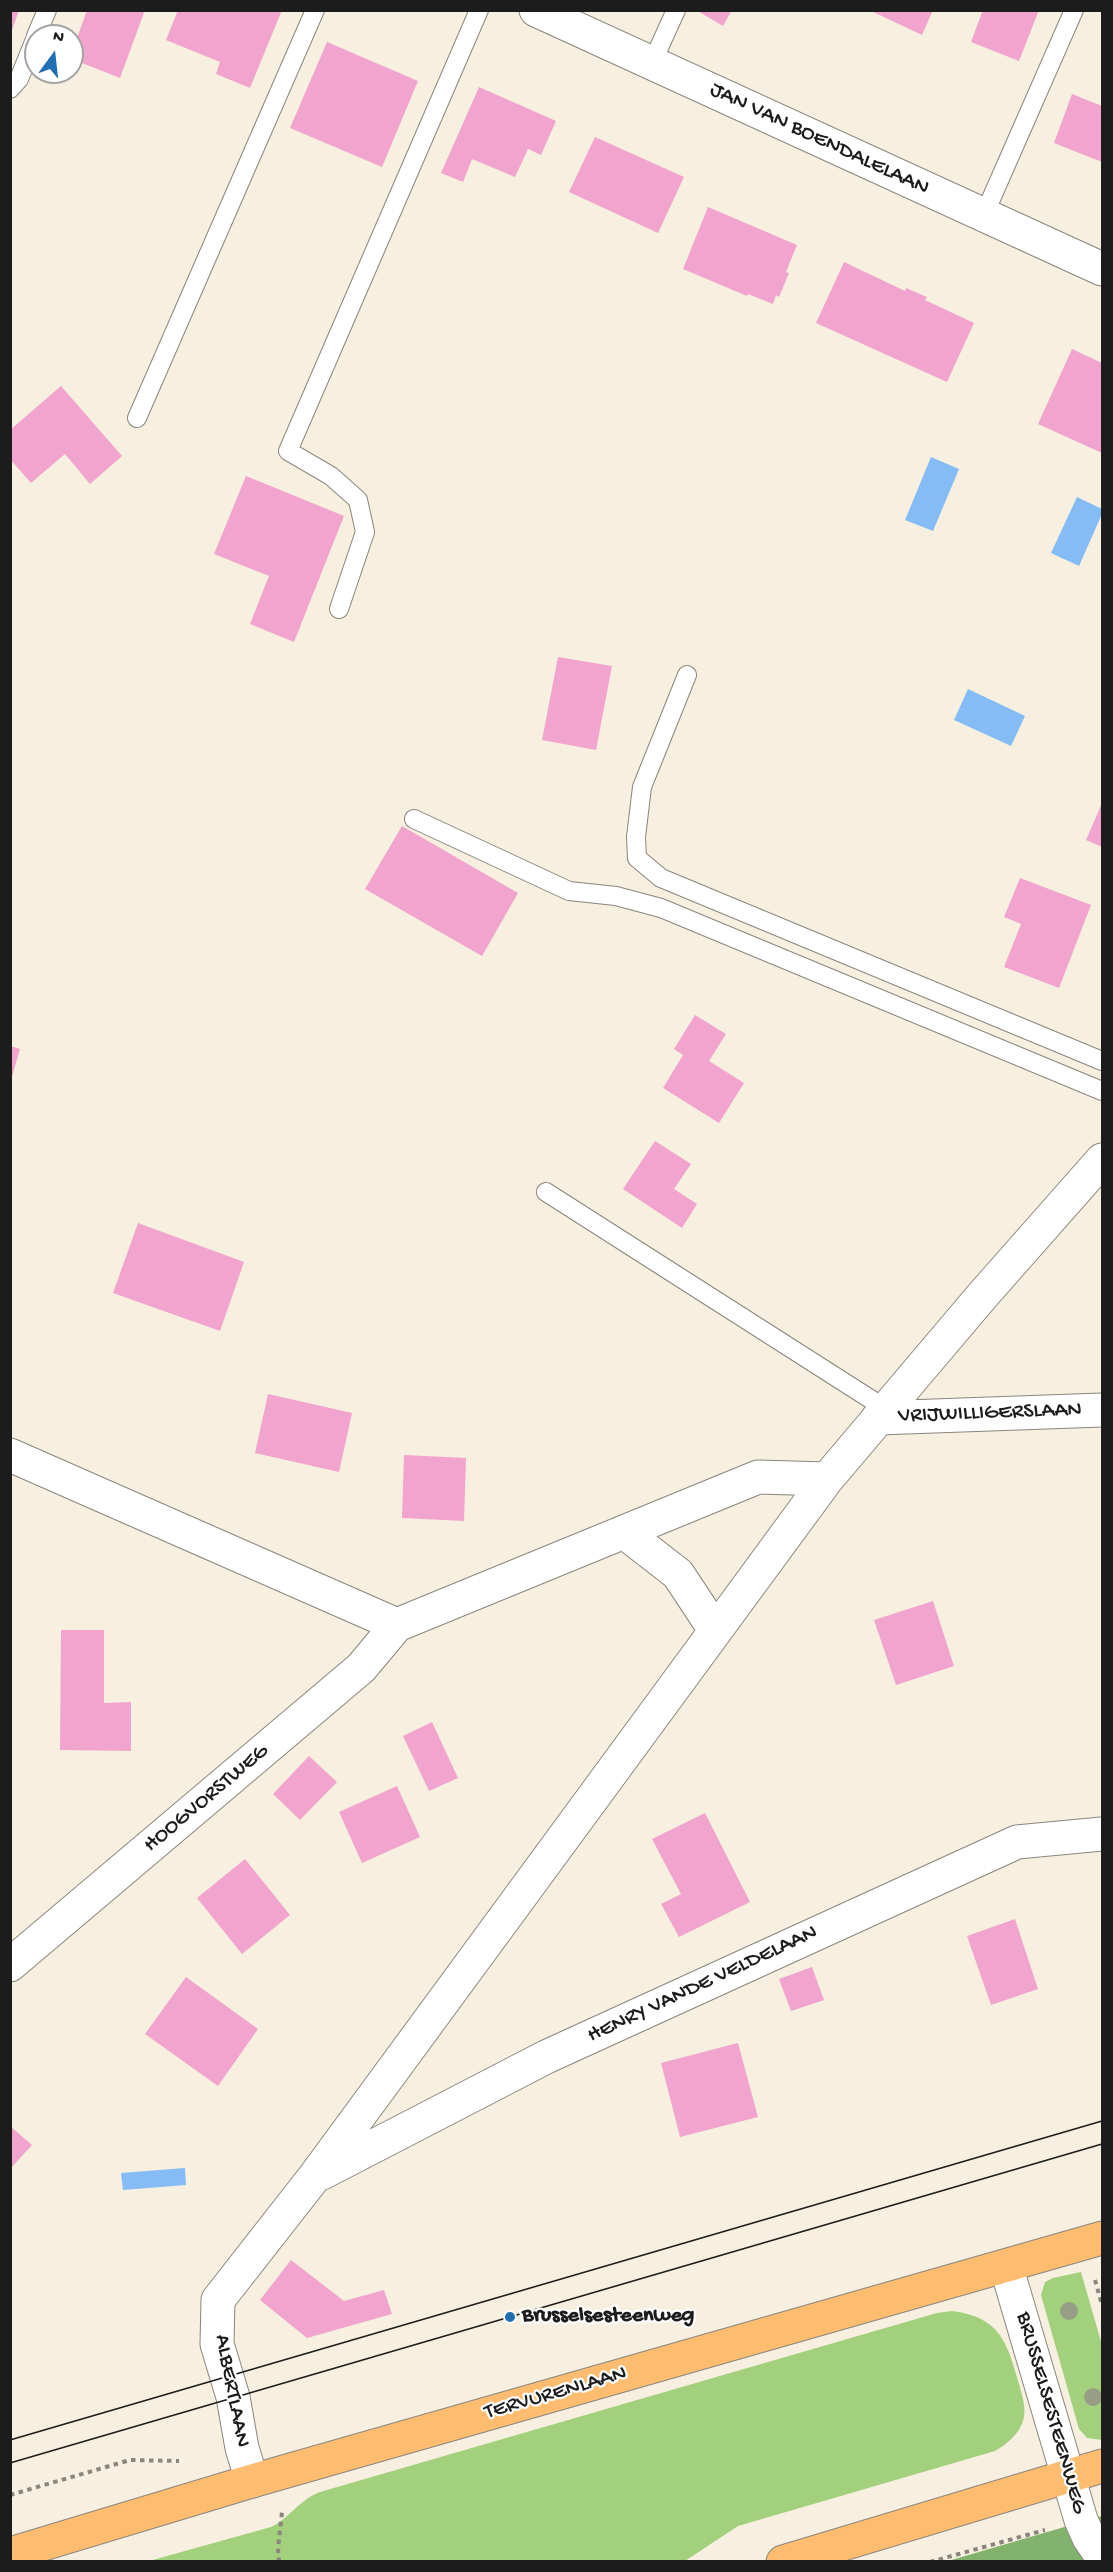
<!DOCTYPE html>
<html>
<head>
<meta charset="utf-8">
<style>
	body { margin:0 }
	#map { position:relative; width:1113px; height:2572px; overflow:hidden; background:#f7efdf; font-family:"Gochi Hand",sans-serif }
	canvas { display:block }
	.frame { position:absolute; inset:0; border:12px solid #1c1c1c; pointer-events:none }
	.north { position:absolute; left:24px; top:24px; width:60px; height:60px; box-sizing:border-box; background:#fff; border:2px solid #a4a4a4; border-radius:50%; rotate:15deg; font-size:16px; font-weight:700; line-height:24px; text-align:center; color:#1c1c1c }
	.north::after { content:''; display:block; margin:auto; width:21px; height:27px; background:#1f6fb2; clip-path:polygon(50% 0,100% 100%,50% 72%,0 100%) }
</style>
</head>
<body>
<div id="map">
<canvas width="1113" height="2572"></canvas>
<div class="frame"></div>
<div class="north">N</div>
</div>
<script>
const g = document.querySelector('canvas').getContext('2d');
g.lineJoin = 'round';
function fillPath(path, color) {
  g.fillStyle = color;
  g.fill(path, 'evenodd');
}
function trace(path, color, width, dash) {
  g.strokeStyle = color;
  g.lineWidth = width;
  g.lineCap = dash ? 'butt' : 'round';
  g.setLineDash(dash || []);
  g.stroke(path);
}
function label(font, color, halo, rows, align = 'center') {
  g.font = font + ' "Gochi Hand",sans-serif';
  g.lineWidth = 4.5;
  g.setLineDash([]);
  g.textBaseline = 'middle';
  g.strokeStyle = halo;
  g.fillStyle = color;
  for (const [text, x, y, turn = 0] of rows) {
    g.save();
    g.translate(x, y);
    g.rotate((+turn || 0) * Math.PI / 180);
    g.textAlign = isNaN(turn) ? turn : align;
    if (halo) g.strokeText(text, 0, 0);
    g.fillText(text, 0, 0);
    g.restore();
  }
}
fillPath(new Path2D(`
	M1081 2272 1102 2345V2440L1087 2438 1079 2429 1041 2295 1045 2282 1053 2278Z
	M952 2311C1000 2317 1007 2342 1019 2384 1022 2395 1027 2409 1023 2421 1019 2434 1007 2444 995 2451L738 2526 685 2561H149L271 2527C290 2518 300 2499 320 2492L937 2313Z`), '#a3d07d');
fillPath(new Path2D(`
	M1102 2516V2561H948Z`), '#82b26c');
fillPath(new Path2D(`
	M931 457 959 469 933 531 905 520Z
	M1077 497 1102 509V514L1079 566 1051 553Z
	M968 689 1025 716 1011 746 954 720Z
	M185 2168 186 2185 123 2190 121 2173Z`), '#85bcf5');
fillPath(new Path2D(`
	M10 10H19L11 33H10Z
	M87 10H145L120 78 72 59V52Z
	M178 10H282L250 88 216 74 220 62 166 40Z
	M696 10H732L723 26Z
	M869 10H933L922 35Z
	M983 10H1039L1019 61 971 42Z
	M327 42 418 81 382 167 290 128Z
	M479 87 556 121 541 155 528 149 515 177 472 159 463 182 441 173Z
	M1072 94 1102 106V162L1054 143Z
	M595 137 684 177 658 233 569 192Z
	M708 207 797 245 786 272 789 273 779 297 776 295 773 304 748 294 747 296 683 269Z
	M844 262 905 291 906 288 927 297 925 300 974 323 947 382 816 323Z
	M1072 349 1102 363V453L1038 424Z
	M61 386 122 456 90 484 65 454 31 483 10 459V430Z
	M246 476 344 516 294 642 250 624 269 576 214 554Z
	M558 657 612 666 596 750 542 740Z
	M1102 803V847L1086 840Z
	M402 826 518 893 482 956 365 889Z
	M1020 878 1091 905 1059 988 1004 967 1021 924 1004 917Z
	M695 1015 726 1034 709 1061 744 1083 719 1123 663 1088 683 1055 674 1049Z
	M10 1046 20 1049 11 1080H10Z
	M655 1141 691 1164 674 1189 697 1204 682 1228 623 1189Z
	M138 1223 244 1262 220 1331 113 1293Z
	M268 1394 352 1413 339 1472 255 1453Z
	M404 1455 466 1458 464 1521 402 1518Z
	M933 1601 954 1666 896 1685 874 1620Z
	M61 1630H104V1703L131 1702V1751L60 1750Z
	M432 1722 458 1778 429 1791 403 1736Z
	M309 1756 337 1782 300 1820 273 1794Z
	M397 1786 420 1837 362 1863 339 1812Z
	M705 1813 750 1902 679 1937 661 1904 681 1894 652 1839Z
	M245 1859 290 1915 242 1954 197 1898Z
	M1015 1919 1038 1989 991 2005 967 1936Z
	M812 1967 824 2000 791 2011 779 1979Z
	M186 1977 258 2029 218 2086 145 2034Z
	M738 2043 758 2117 680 2137 661 2063Z
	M10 2126 32 2145 10 2169Z
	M291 2260 344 2301 384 2290 392 2314 307 2338 260 2300Z`), '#f1a4ce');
const service = new Path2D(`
	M36 36 47 10
	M652 63 676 10
	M10 89 19 79 36 37
	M984 215 1074 10
	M137 418 315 10
	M339 609 365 532 358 500 331 476 288 451 479 10
	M687 675 642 787 636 837 637 858 661 878 1102 1061
	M414 819 569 891 616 896 661 908 1102 1091
	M546 1192 886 1409`);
const minor = new Path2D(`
	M536 10 1102 269
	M878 1418 1102 1410
	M10 1455 397 1625 758 1477 827 1479
	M624 1532 678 1574 715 1630
	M10 1965 361 1668 397 1625
	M322 2173 546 2057 1017 1842 1102 1834
	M252 2481 242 2448 233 2397 217 2344 218 2300 315 2176 827 1479 982 1296 1102 1160`);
const tertiary = new Path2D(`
	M1006 2266 1081 2520 1089 2538 1102 2557`);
const primary = new Path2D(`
	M10 2554 252 2481 1102 2238
	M783 2562 1102 2466`);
trace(service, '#8a867e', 20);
trace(minor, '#8a867e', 35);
trace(tertiary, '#8a867e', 35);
trace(primary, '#8a867e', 35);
trace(new Path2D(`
	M1095 2280 1102 2305
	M10 2495 130 2460 179 2461
	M279 2562 278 2548 282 2512
	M930 2562 1045 2530`), '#8a867e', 4, [4.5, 4.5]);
trace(service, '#fff', 18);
trace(minor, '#fff', 33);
trace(tertiary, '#fff', 33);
trace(primary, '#fdbc70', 33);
trace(new Path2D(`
	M10 2440 1102 2121
	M10 2463 1102 2144`), '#1c1c1c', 1.5);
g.fillStyle = '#989e86';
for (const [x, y] of [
	[1069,2311],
	[1093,2397]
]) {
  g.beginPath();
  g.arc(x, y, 9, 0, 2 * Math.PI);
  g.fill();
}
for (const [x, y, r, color] of [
	[510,2317,6,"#1f6fb2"]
]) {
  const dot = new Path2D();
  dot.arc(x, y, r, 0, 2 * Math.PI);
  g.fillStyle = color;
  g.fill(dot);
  trace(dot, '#fff', 2);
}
label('22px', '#1c1c1c', '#fff', [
	["JAN VAN BOENDALELAAN",819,140,25],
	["VRIJWILLIGERSLAAN",990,1414,-2],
	["HOOGVORSTWEG",207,1799,-40],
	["HENRY VANDE VELDELAAN",703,1985,-25],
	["ALBERTLAAN",231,2391,79],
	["TERVURENLAAN",556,2394,-16],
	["BRUSSELSESTEENWEG",1050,2413,74]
]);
label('bold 22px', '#1c1c1c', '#fff', [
	["Brusselsesteenweg",522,2317]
], 'left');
</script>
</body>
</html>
